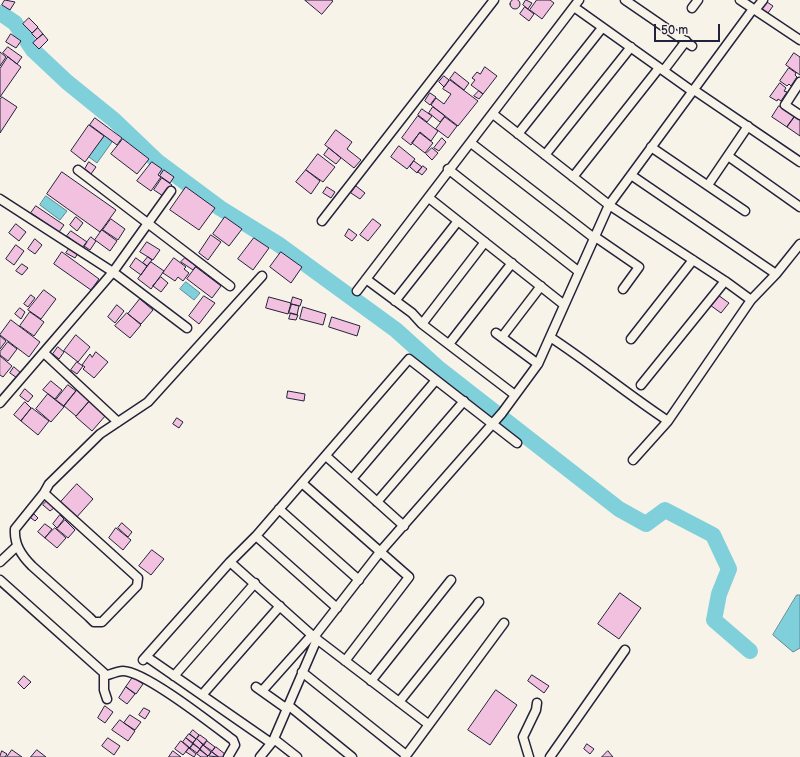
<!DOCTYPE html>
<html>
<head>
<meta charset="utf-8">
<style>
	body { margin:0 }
	#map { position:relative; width:800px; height:757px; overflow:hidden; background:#f7f3e8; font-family:"Balsamiq Sans",sans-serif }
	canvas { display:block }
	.scale { position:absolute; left:654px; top:24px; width:66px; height:18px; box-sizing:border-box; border:2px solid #22223b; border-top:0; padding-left:5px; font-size:12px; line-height:14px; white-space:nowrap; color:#22223b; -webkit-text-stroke:3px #f7f3e8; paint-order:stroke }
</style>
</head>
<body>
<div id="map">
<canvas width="800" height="757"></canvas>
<div class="scale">50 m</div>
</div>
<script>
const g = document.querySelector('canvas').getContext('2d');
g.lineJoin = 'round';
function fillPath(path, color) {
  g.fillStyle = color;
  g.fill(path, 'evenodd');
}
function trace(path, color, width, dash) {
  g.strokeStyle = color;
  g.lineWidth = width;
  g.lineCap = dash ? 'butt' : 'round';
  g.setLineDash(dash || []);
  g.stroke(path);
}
const water = new Path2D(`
	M105 136 112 142 97 163 89 157Z
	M46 196 67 211 60 220 40 205Z
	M186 282 200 293 194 300 180 289Z
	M797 595H800V648L793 652 773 635Z`);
fillPath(water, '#80d0db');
trace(water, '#5a8a9b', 1);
trace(new Path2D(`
	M0 13 15 23 33 50 67 82 114 120 158 162 220 208 278 244 396 330 437 367 619 509 646 524 665 510 713 535 729 569 719 594 714 620 750 651`), '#80d0db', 16);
const building = new Path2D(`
	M510 4a5 5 0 1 1 10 0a5 5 0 1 1-10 0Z
	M5 0 15 2 10 10 2 5Z
	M305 0H331L333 1 322 14Z
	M526 0 532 3 528 9 523 5Z
	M537 0H550L554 3 542 19 530 10Z
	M767 2 773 6 768 13 762 9Z
	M525 7 534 14 529 21 520 14Z
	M29 18 38 27 32 33 23 24Z
	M38 28 43 34 37 39 32 34Z
	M11 34 21 41 16 48 6 42Z
	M43 34 48 40 39 49 33 43Z
	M8 47 22 57 17 64 3 53Z
	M0 52 6 57 0 66Z
	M794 53 800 57V75L786 65Z
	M8 57 21 67 0 97V69Z
	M485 67 497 76 483 94 471 85 475 80 472 78 477 72 480 74Z
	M789 68 796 73 795 75 797 77 791 86 789 84 787 86 780 81Z
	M455 72 469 83 464 90 450 79Z
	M444 76 449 80 444 87 439 82Z
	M450 80 478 101 458 126 431 105 436 98 444 104 451 94 443 89Z
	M780 83 786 88 784 91 787 92 781 101 778 99 777 101 770 97Z
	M479 91 483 94 479 99 474 96Z
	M430 93 436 97 430 105 425 101Z
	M2 97 17 107 0 133V100Z
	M779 106 795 116 787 127 772 117Z
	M433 107 445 116 440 122 429 113Z
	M422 109 432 116 427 122 418 115Z
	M418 116 438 131 431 141 420 132 411 145 402 138Z
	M795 116 800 120V136L787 127Z
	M445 117 457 126 448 138 436 129Z
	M95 118 122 138 117 145 90 125Z
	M89 125 104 136 85 162 71 151Z
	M336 130 352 142 347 149 361 160 354 168 325 145Z
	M420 133 433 143 425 153 412 143Z
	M442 138 446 142 439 151 434 148Z
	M123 139 149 159 137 174 111 154Z
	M399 146 415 159 407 169 391 157Z
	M329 148 341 158 336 164 324 155Z
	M432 148 438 153 432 160 426 154Z
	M318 154 335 167 323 182 306 170Z
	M414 161 422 167 417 173 410 167Z
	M89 162 96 167 91 174 85 169Z
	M152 162 162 169 158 175 161 177 151 191 137 181Z
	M423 166 427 169 422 175 418 172Z
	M164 170 174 177 170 183 160 176Z
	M306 170 320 181 311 194 296 182Z
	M62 172 116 210 100 232 47 194Z
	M162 178 172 185 163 196 154 190Z
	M356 186 365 193 360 199 351 193Z
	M186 187 215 208 199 230 170 210Z
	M327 187 335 192 331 198 323 193Z
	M36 206 64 225 59 232 31 213Z
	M76 217 83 223 77 231 70 225Z
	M225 217 242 229 229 246 213 234Z
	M111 219 125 229 118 240 103 230Z
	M373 219 381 225 368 241 360 235Z
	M16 224 26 232 19 241 9 233Z
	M349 229 357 235 352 241 345 236Z
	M102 230 117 241 110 251 95 240Z
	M71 231 87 242 83 248 67 236Z
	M211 235 221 242 208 260 199 253Z
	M91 237 96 241 90 250 84 246Z
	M254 238 269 248 253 270 238 259Z
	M35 239 42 245 35 254 28 249Z
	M74 242 82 247 75 258 66 253Z
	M147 242 160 250 153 260 140 252Z
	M16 245 24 251 14 265 6 259Z
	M62 252 99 279 91 290 54 264Z
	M281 252 302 267 291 283 270 267Z
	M148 257 152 260 147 266 143 263Z
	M136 258 147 266 141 275 130 267Z
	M174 258 186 267 184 269 189 273 183 281 178 277 175 281 163 273Z
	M185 258 196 266 193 270 181 262Z
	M151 262 164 271 151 289 138 279Z
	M22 264 28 268 22 275 16 271Z
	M196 267 221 286 212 298 187 279Z
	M161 277 168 283 161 292 153 286Z
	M44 290 56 299 41 319 28 310Z
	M31 295 35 298 28 307 24 304Z
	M718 295 729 303 721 313 710 305Z
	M204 296 215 303 199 324 189 316Z
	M269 297 291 303 288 314 266 308Z
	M293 297 302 300 300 306 291 304Z
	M140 299 153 310 141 324 128 314Z
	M292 304 299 306 297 315 289 313Z
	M117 305 124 311 115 323 108 317Z
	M303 307 326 314 323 325 300 319Z
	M20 308 25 312 21 319 15 314Z
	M30 312 44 322 34 336 20 326Z
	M127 313 141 325 130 338 115 326Z
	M291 313 298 315 296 320 289 319Z
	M332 317 360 326 357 336 329 327Z
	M11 320 40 342 29 357 0 335Z
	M76 335 90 347 78 362 64 351Z
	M0 336 6 341 0 349Z
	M8 342 17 349 8 361 0 355V352Z
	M58 347 64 352 59 359 53 354Z
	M96 352 108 362 94 378 83 369 85 367 82 365 90 354 92 357Z
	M0 356 12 366 3 377 0 375Z
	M77 362 83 366 77 374 71 370Z
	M14 367 21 373 17 378 10 373Z
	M51 381 62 390 55 399 43 390Z
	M68 385 76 391 64 406 56 400Z
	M25 389 33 396 28 402 20 396Z
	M77 390 90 400 76 416 64 406Z
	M288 391 305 394 304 401 287 398Z
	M48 394 64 407 51 422 36 409Z
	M90 401 106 415 92 431 76 417Z
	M25 402 31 408 21 421 14 415Z
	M32 408 49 421 38 435 21 421Z
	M177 418 183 422 179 428 173 424Z
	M77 484 93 499 75 519 59 504Z
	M47 501 54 508 50 511 43 505Z
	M34 514 38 518 35 521 31 518Z
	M60 515 64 519 57 528 53 524Z
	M65 520 75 530 68 538 57 529Z
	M122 523 132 532 128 537 118 528Z
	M45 524 52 529 45 538 38 532Z
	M55 528 66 538 57 548 45 538Z
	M116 528 131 540 123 550 109 538Z
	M152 550 164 559 151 575 139 566Z
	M620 593 641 608 619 639 598 624Z
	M532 675 549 686 544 693 528 681Z
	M24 676 31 682 24 689 18 683Z
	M133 677 143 684 136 694 126 687Z
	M126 687 135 694 127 704 119 698Z
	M496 690 517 705 490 745 468 730Z
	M105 706 113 712 105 723 98 718Z
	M144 708 150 711 145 719 139 715Z
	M130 715 141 722 135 730 124 723Z
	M120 720 135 731 128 741 112 730Z
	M193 730 199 735 196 739 190 734Z
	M189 734 196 739 193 743 186 738Z
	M200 735 207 740 204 745 197 739Z
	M108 738 120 746 114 755 102 746Z
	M186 738 193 744 190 748 183 742Z
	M197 739 203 745 200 749 193 743Z
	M181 741 189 748 183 755 175 749Z
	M207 741 215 747 212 751 203 745Z
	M193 744 200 749 197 753 190 748Z
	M587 744 594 749 590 754 584 749Z
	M203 745 211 752 208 756 200 749Z
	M216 747 225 754 223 757H219L212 752Z
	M189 748 196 754 194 757 186 752Z
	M12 750 22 757H7Z
	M37 750 46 757H31Z
	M200 750 208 756 207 757H201L197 754Z
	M2 751 7 754 5 757H0Z
	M173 751 181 757H169Z
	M608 751 613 757H602Z
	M212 752 218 757 209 756Z`);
fillPath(building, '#f3c1e0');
trace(building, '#22223b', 1);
const street = new Path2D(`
	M625 0 692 46
	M740 0 800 40
	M574 7 692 91
	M692 8 698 0
	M755 10 763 0
	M664 70 686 41
	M800 82 785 105 800 115
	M694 90 800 162
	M493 114 609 205 725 281 751 300
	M518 134 602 28
	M471 143 594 238
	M651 147 745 211
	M545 155 631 47
	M728 156 800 207
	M448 169 578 271
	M78 170 230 286
	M631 175 776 274
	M573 177 659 68
	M708 185 748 126
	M429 198 563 304
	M0 199 113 272 187 328
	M322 221 494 0
	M594 236 639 267 623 289
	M366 279 412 313 422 324 515 395
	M357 291 579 0
	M395 301 458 221
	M422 324 485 242
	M496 333 538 364
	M502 337 541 286
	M550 337C590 363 627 394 668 421
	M631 339 693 260
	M449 344 512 263
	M44 353 118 422
	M641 385 725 281
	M0 403 113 272 171 191
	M326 456 404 526
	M633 460 668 421 751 300 776 274 800 244
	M352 479 436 380
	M302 483 409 577 345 661
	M44 493 138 578 137 586 102 622H94L89 617 32 566C21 555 14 544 15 529Z
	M44 493 49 484 100 434 148 402 262 276
	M377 502 464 401
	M279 509 359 580
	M256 536 337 608
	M0 562 17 546
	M230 562 314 637 428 724
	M0 580 104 673V690L107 699
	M314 637 380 552 502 413 538 364 609 205 753 9
	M147 657 271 743
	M143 660 230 562 256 536 409 359 517 443
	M302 672 406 755
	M105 676C111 674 118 671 123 671 145 671 213 725 233 740L235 745 228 757
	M174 676 255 583
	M371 681 451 580
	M256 687 287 709
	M262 691 312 635
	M202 695 280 606
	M399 702 479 602
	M288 705 352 757
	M274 739 297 757
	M260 757 273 741 317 639
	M405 757 504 623
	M529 757 523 737 536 710 537 703
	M550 757 625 650`);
trace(street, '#22223b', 11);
trace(street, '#f7f3e8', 8);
</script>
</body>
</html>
